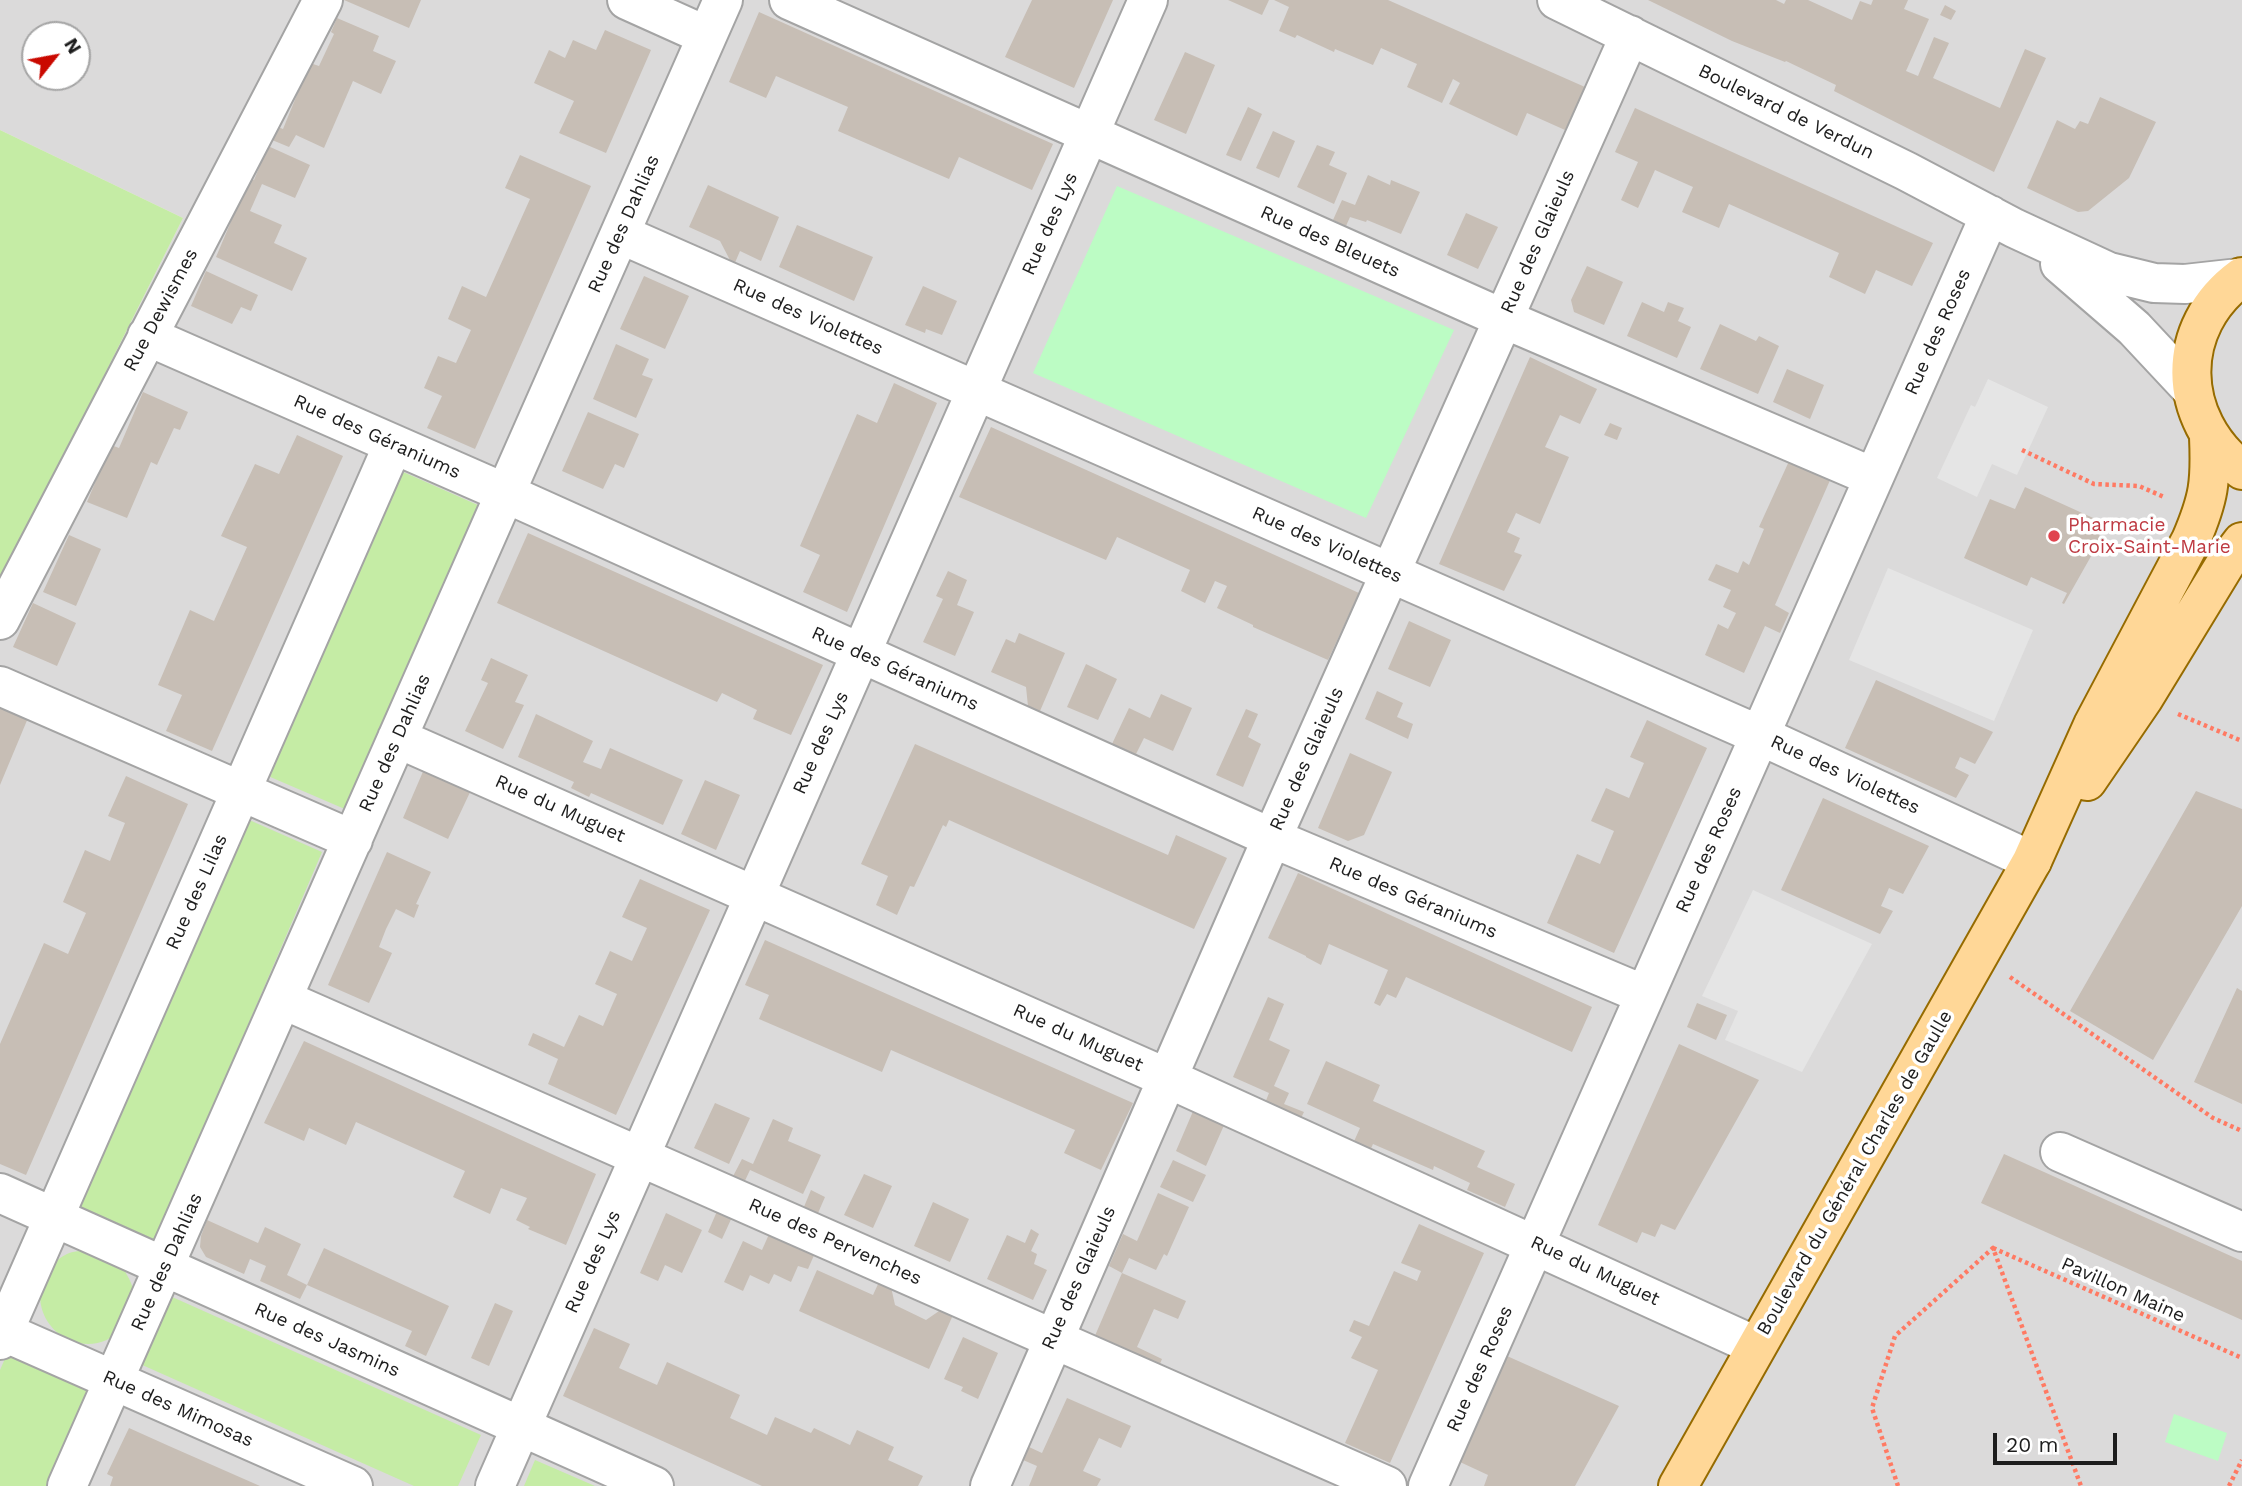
<!DOCTYPE html>
<html>
<head>
<meta charset="utf-8">
<style>
	body { margin:0 }
	#map { position:relative; width:2242px; height:1486px; overflow:hidden; background:#efebe2; font-family:"Work Sans",sans-serif }
	canvas { display:block }
	.north { position:absolute; left:21px; top:21px; width:70px; height:70px; box-sizing:border-box; background:#fff; border:2px solid #a5a5a5; border-radius:50%; rotate:59deg; font-size:19px; font-weight:700; line-height:28px; text-align:center; color:#1d1d1d }
	.north::after { content:''; display:block; margin:auto; width:24px; height:32px; background:#ca0900; clip-path:polygon(50% 0,100% 100%,50% 72%,0 100%) }
	.scale { position:absolute; left:1993px; top:1433px; width:124px; height:32px; box-sizing:border-box; border:4px solid #1d1d1d; border-top:0; padding-left:9px; font-size:21px; line-height:24px; white-space:nowrap; color:#1d1d1d; -webkit-text-stroke:5px #fff; paint-order:stroke }
</style>
</head>
<body>
<div id="map">
<canvas width="2242" height="1486"></canvas>
<div class="north">N</div>
<div class="scale">20 m</div>
</div>
<script>
const g = document.querySelector('canvas').getContext('2d');
g.lineJoin = 'round';
function fillPath(path, color) {
  g.fillStyle = color;
  g.fill(path, 'evenodd');
}
function trace(path, color, width, dash) {
  g.strokeStyle = color;
  g.lineWidth = width;
  g.lineCap = dash ? 'butt' : 'round';
  g.setLineDash(dash || []);
  g.stroke(path);
}
function label(font, color, halo, rows, align = 'center') {
  g.font = font + ' "Work Sans",sans-serif';
  g.lineWidth = 7;
  g.setLineDash([]);
  g.textBaseline = 'middle';
  g.strokeStyle = halo;
  g.fillStyle = color;
  for (const [text, x, y, turn = 0] of rows) {
    g.save();
    g.translate(x, y);
    g.rotate((+turn || 0) * Math.PI / 180);
    g.textAlign = isNaN(turn) ? turn : align;
    if (halo) g.strokeText(text, 0, 0);
    g.fillText(text, 0, 0);
    g.restore();
  }
}
fillPath(new Path2D(`
	M0 0H2242V1486H0V583L183 218 0 130ZM35 35H77V77H35Z`), '#dbdada');
fillPath(new Path2D(`
	M0 130 183 218 0 583Z
	M401 471 480 506 347 810 268 776Z
	M247 819 322 852 155 1242 79 1209Z
	M88 1250C98 1255 113 1259 122 1266 123 1267 126 1273 127 1275 140 1297 131 1308 119 1328 113 1339 101 1344 88 1344 38 1342 21 1277 67 1254 73 1251 81 1251 88 1250Z
	M170 1296 481 1435 458 1486H414L140 1364Z
	M7 1354 89 1388 49 1486H0V1370Z
	M535 1460 595 1486H524Z`), '#c5eca5');
fillPath(new Path2D(`
	M1117 186 1454 330 1366 518 1033 373Z
	M2174 1414 2227 1433 2218 1461 2165 1442Z`), '#bcfcc4');
fillPath(new Path2D(`
	M1988 379 2048 407 2017 475 1992 464 1977 497 1937 478 1971 405 1975 407Z
	M1888 568 2033 630 1994 721 1849 660Z
	M1753 890 1872 944 1802 1072 1725 1040 1738 1011 1702 996Z`), '#e5e5e5');
fillPath(new Path2D(`
	M344 0H421L409 28Z
	M1032 0H1113L1074 88 1005 57Z
	M1228 0H1269L1262 15Z
	M1274 0H1388L1585 87 1565 130 1527 113 1517 136 1449 104 1460 83 1453 79 1442 103 1407 87 1417 64 1381 48 1373 65 1335 49 1334 52 1297 35 1295 38 1279 31 1289 7Z
	M1648 0H1776L1784 4 1786 0H1808L1852 20 1860 1 1871 5 1873 0H1908L1904 9 1929 19 1906 71 1918 76 1934 37 1949 43 1933 78 2000 108 2025 49 2046 58 1994 172 1834 91 1836 85 1786 61 1785 62 1732 41Z
	M1945 5 1956 11 1951 20 1940 15Z
	M759 12 1053 144 1032 190 959 157 949 179 838 131 848 107 776 76 766 98 729 82Z
	M337 18 379 36 373 51 396 61 381 94 353 81 324 148 296 135 289 147 260 135 266 122 283 129 310 63 319 66 334 34 331 32Z
	M605 30 651 50 606 153 559 133 574 101 534 83 549 50 565 58 573 40 596 50Z
	M1185 52 1215 65 1186 134 1154 120Z
	M2100 97 2156 122 2129 178 2088 211 2078 212 2027 188 2057 120 2075 129 2080 121 2088 124Z
	M1248 107 1262 114 1241 161 1226 155Z
	M1635 108 1933 243 1912 286 1876 270 1865 294 1829 277 1839 253 1729 204 1719 228 1682 212 1693 187 1655 170 1638 208 1621 200 1638 162 1615 152Z
	M1273 131 1295 141 1279 178 1256 168Z
	M1317 145 1335 152 1329 165 1347 173 1334 204 1297 187Z
	M268 146 310 165 295 198 262 184 250 211 282 225 274 243 307 258 292 291 216 257 238 205 226 200 240 173 254 180Z
	M520 155 591 186 475 449 427 428 442 396 424 388 438 356 456 363 471 330 448 319 462 286 486 297 530 199 505 188Z
	M1368 175 1390 185 1391 180 1420 192 1401 234 1367 220 1366 222 1350 217 1346 226 1333 220 1342 200 1355 205Z
	M708 185 779 217 761 261 740 251 734 265 732 264 720 241 689 227Z
	M1466 213 1498 227 1478 269 1447 255Z
	M797 225 873 257 854 301 779 267Z
	M1587 266 1623 282 1604 325 1574 312 1571 300Z
	M206 271 258 295 251 311 241 307 232 324 191 306Z
	M644 276 689 296 665 349 620 329Z
	M923 286 957 301 942 335 926 329 925 333 905 325Z
	M1642 302 1664 312 1668 302 1684 308 1678 321 1691 327 1677 358 1627 336Z
	M1720 324 1756 341 1759 336 1779 346 1758 394 1700 369Z
	M616 344 649 359 642 375 653 379 636 418 593 399Z
	M1530 357 1597 389 1580 424 1560 415 1545 447 1569 457 1540 524 1516 513 1507 532 1520 538 1514 552 1522 555 1504 591 1439 564Z
	M1787 369 1824 385 1810 419 1773 402Z
	M894 383 937 403 847 612 803 592 820 555 800 546 857 414 877 423Z
	M143 392 188 412 180 430 174 428 157 465 151 462 127 518 87 502 111 445 119 448Z
	M588 412 639 434 624 468 615 464 603 489 562 471Z
	M1610 423 1622 428 1617 440 1604 435Z
	M991 427 1359 593 1328 660 1253 627V625L1217 608 1227 586 1215 581 1205 603 1181 591 1190 570 1117 537 1106 560 959 497Z
	M297 435 343 456 212 751 166 731 182 695 158 685 190 610 214 621 247 547 221 536 255 464 279 474Z
	M1790 459 1831 478 1775 605 1789 613 1780 633 1765 626 1744 673 1705 655 1718 624 1728 629 1736 613 1723 607 1731 590 1708 580 1716 564 1738 573 1743 561 1749 565 1764 529 1759 527Z
	M2025 487 2102 522 2100 534 2094 551 2064 604 2062 603 2067 593 2031 577 2027 586 1964 558 1990 499 2015 509Z
	M528 533 823 665 791 735 753 719 757 710 722 693 717 702 497 603Z
	M69 535 101 549 76 606 43 592Z
	M948 571 967 580 957 605 974 612 955 656 923 642 943 599 936 596Z
	M33 603 76 623 57 666 13 647Z
	M1409 621 1451 640 1430 687 1388 669Z
	M1019 633 1065 653 1040 711 1028 706 1026 687 991 672 1006 639 1015 643Z
	M491 658 528 675 515 702 524 705 503 749 465 731 488 683 481 680Z
	M1086 664 1117 679 1098 720 1067 707Z
	M1876 680 1993 732 1975 764 1960 757 1955 768 1969 775 1956 798 1845 748Z
	M1377 691 1403 703 1397 717 1413 724 1408 739 1365 719Z
	M1161 694 1192 708 1173 751 1144 738 1136 754 1112 744 1129 708 1150 718Z
	M0 706 28 718 0 785Z
	M1246 709 1258 714 1248 737 1261 744 1243 787 1216 775Z
	M536 714 593 741 583 762 601 769 610 748 683 780 663 825 591 793 589 797 571 788 574 782 518 757Z
	M1647 720 1707 748 1614 953 1547 923 1577 854 1600 864 1614 831 1591 821 1606 788 1629 798 1644 763 1630 757Z
	M915 744 1168 855 1176 835 1227 858 1194 929 949 820 946 827 943 825 914 887 910 886 897 915 876 905 888 876 861 864Z
	M1350 753 1392 772 1364 835 1348 841 1318 828Z
	M425 767 472 788 448 839 403 818Z
	M126 776 188 804 26 1175 0 1164V1044L44 943 68 954 86 913 63 902 85 850 110 861 125 823 108 816Z
	M705 780 740 795 716 850 681 834Z
	M2196 791 2242 809V906L2153 1060 2070 1011Z
	M1823 798 1929 846 1903 894 1889 888 1881 906 1893 911 1880 934 1781 890Z
	M387 852 431 872 416 904 419 905 414 918 396 909 386 929 379 947 392 953 369 1003 328 985Z
	M1298 873 1592 1007 1572 1052 1406 977 1396 998 1387 994 1380 1006 1374 1003 1388 970 1329 944 1321 965 1306 957V956L1268 938Z
	M640 879 710 910 616 1115 548 1084 558 1059 528 1045 533 1033 564 1047 579 1015 603 1026 617 994 595 984 610 951 632 961 647 928 622 917Z
	M765 940 1133 1103 1101 1170 1064 1153 1075 1130 891 1050 882 1072 759 1019 769 995 745 985Z
	M2237 988 2242 991V1104L2194 1082Z
	M1268 997 1284 1004 1269 1040 1290 1050 1274 1086 1289 1093 1284 1104 1304 1112 1298 1124 1263 1108 1269 1093 1233 1077Z
	M1697 1003 1727 1015 1716 1040 1687 1027Z
	M304 1041 596 1174 566 1245 528 1229 530 1227 516 1220 527 1198 501 1188 490 1214 453 1197 465 1171 356 1122 346 1145 309 1128 304 1141 264 1123Z
	M1679 1044 1759 1080 1675 1230 1661 1224 1655 1237 1642 1232 1637 1243 1598 1225Z
	M1326 1061 1380 1085 1373 1101 1485 1151 1477 1167 1515 1184 1505 1207 1467 1190 1470 1183 1434 1166 1433 1170 1373 1144 1368 1155 1351 1148 1360 1128 1307 1104Z
	M715 1103 750 1118 729 1164 694 1148Z
	M1194 1109 1225 1123 1206 1166 1176 1151Z
	M773 1119 793 1128 788 1141 821 1155 803 1194 750 1170 742 1187 730 1182 742 1159 753 1164Z
	M2004 1154 2242 1261V1320L1981 1203Z
	M1173 1160 1206 1175 1193 1202 1160 1187Z
	M864 1174 892 1186 873 1228 844 1215Z
	M811 1190 825 1197 815 1220 801 1214Z
	M1158 1193 1189 1207 1167 1256 1164 1254 1156 1270 1129 1258 1122 1273 1109 1266 1123 1234 1137 1241Z
	M933 1202 969 1219 950 1262 914 1246Z
	M718 1209 733 1215 722 1239 708 1232Z
	M666 1213 702 1230 682 1273 665 1265 658 1281 640 1273Z
	M207 1220 258 1243 265 1227 301 1244 287 1275 307 1285 300 1299 260 1281 266 1266 250 1259 244 1274 206 1257 200 1247 201 1236Z
	M1419 1224 1484 1253 1390 1463 1345 1443 1378 1370 1351 1358 1362 1337 1349 1331 1354 1320 1369 1326 1394 1271 1417 1281 1421 1271 1401 1263Z
	M1031 1229 1039 1234 1031 1251 1037 1254 1034 1264 1047 1270 1033 1300 987 1279 1007 1235 1025 1243Z
	M770 1232 815 1253 808 1269 798 1266 791 1282 774 1274 769 1284 750 1275 743 1291 724 1282 743 1241 762 1250Z
	M324 1248 449 1306 426 1356 405 1346 412 1331 307 1285Z
	M817 1270 873 1295 879 1282 891 1287 895 1305 926 1320 942 1309 953 1315 929 1369 799 1311Z
	M1122 1273 1186 1301 1178 1319 1154 1309 1137 1347 1162 1359 1156 1373 1091 1345Z
	M495 1303 513 1311 489 1366 471 1358Z
	M594 1328 630 1344 619 1368 657 1385 667 1362 740 1395 730 1418 767 1435 775 1417 811 1433 814 1428 850 1445 857 1430 894 1447 888 1460 923 1476 918 1486H762L563 1396Z
	M963 1337 998 1353 978 1399 961 1391 963 1387 944 1379Z
	M1507 1356 1619 1406 1575 1486H1484L1488 1475 1460 1462Z
	M1067 1398 1131 1426 1121 1448 1099 1438 1083 1471 1101 1479 1097 1486H1029L1037 1466 1023 1460 1029 1447 1042 1453Z
	M129 1428 169 1446 260 1486H110L113 1477 107 1474Z`), '#c7beb5');
const minor = new Path2D(`
	M627 0 707 36
	M789 0 1504 319 1873 477
	M1557 0 1906 171 2014 228 2109 272 2154 283 2185 284 2239 278
	M620 234 1759 735 2032 861
	M2060 264 2134 328 2192 390
	M147 336 505 493 1272 838 1645 995
	M0 620 323 0
	M0 686 353 840
	M397 738 1167 1078 1756 1346
	M282 999 1387 1486
	M2060 1152 2242 1232
	M0 1193 654 1486
	M4 1332 353 1486
	M0 1340 393 445
	M67 1486 723 0
	M495 1486 1148 0
	M990 1486 1272 838 1630 35
	M1428 1486 1990 215`);
const major = new Path2D(`
	M2242 277C2173 327 2176 419 2242 470
	M2087 781 2143 699 2226 563 2242 542
	M1678 1486 2032 861 2093 725 2191 540C2209 498 2211 482 2209 437`);
trace(minor, '#a4a4a4', 42);
trace(major, '#966b00', 42);
trace(new Path2D(`
	M2022 450 2094 484 2139 486 2164 497
	M2178 714 2242 741
	M2010 977 2213 1118 2242 1131
	M1993 1248 2242 1358
	M1898 1486 1872 1408 1895 1336 1993 1248 2081 1486
	M2229 1486 2242 1460`), '#ff7a63', 4.5, [3.5, 3.5]);
trace(minor, '#fff', 38);
trace(major, '#ffd797', 38);
for (const [x, y, r, color] of [
	[2054,536,7,"#e0444e"]
]) {
  const dot = new Path2D();
  dot.arc(x, y, r, 0, 2 * Math.PI);
  g.fillStyle = color;
  g.fill(dot);
  trace(dot, '#fff', 2.5);
}
label('19px', '#1d1d1d', '#fff', [
	["Boulevard de Verdun",1786,112,26],
	["Rue des Dahlias",624,224,-66],
	["Rue des Lys",1050,224,-66],
	["Rue des Bleuets",1330,242,24],
	["Rue des Glaieuls",1538,242,-66],
	["Rue Dewismes",161,310,-62],
	["Rue des Violettes",808,317,24],
	["Rue des Roses",1938,332,-66],
	["Rue des Géraniums",377,437,24],
	["Rue des Violettes",1327,545,24],
	["Rue des Géraniums",895,669,24],
	["Rue des Dahlias",395,743,-66],
	["Rue des Lys",821,743,-66],
	["Rue des Glaieuls",1307,759,-66],
	["Rue des Violettes",1845,775,25],
	["Rue du Muguet",560,809,24],
	["Rue des Roses",1709,850,-66],
	["Rue des Lilas",197,892,-66],
	["Rue des Géraniums",1413,898,23],
	["Rue du Muguet",1078,1038,24],
	["Boulevard du Général Charles de Gaulle",1855,1173,-60],
	["Rue des Pervenches",835,1242,24],
	["Rue des Dahlias",167,1262,-66],
	["Rue des Lys",593,1262,-66],
	["Rue du Muguet",1595,1271,25],
	["Rue des Glaieuls",1079,1278,-66],
	["Pavillon Maine",2123,1290,24],
	["Rue des Jasmins",327,1340,24],
	["Rue des Roses",1480,1369,-66],
	["Rue des Mimosas",178,1409,24]
]);
label('19px', '#be3a42', '#fff', [
	["Pharmacie",2068,525],
	["Croix-Saint-Marie",2068,547]
], 'left');
</script>
</body>
</html>
